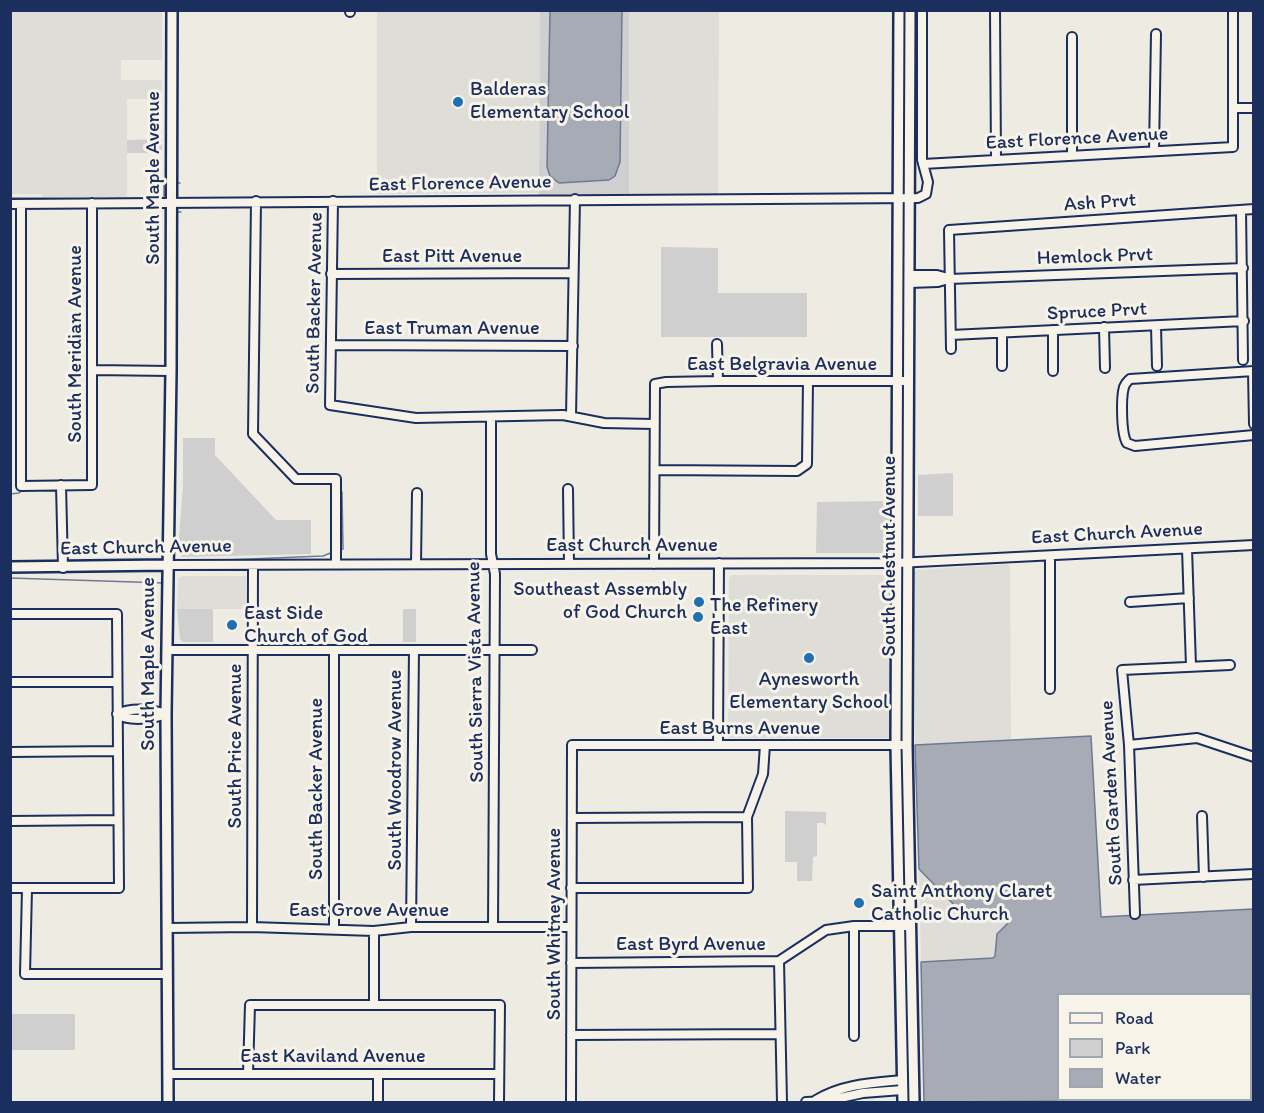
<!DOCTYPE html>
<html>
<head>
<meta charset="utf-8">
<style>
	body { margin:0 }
	#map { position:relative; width:1264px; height:1113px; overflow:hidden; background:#eeebe2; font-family:Itim,sans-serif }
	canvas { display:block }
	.frame { position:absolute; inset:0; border:12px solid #1b2f5e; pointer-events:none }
	.legend { position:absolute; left:1057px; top:993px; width:195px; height:108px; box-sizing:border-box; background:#f7f3e8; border:2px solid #9fa5b1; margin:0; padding:8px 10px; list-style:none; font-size:18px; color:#1b2f5e }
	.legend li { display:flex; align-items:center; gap:12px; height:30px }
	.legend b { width:30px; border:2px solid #9fa5b1 }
</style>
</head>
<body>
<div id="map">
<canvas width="1264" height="1113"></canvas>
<div class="frame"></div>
<ul class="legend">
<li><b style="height:8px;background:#f7f3e8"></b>Road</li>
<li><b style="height:16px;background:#cfcfcf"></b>Park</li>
<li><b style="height:16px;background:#a6abb5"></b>Water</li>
</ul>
</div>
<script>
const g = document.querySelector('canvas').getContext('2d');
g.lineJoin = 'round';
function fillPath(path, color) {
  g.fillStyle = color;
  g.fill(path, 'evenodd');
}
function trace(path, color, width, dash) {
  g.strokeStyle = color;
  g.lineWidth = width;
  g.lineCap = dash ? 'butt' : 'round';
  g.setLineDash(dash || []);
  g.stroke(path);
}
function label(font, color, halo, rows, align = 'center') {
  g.font = font + ' Itim,sans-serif';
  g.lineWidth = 6;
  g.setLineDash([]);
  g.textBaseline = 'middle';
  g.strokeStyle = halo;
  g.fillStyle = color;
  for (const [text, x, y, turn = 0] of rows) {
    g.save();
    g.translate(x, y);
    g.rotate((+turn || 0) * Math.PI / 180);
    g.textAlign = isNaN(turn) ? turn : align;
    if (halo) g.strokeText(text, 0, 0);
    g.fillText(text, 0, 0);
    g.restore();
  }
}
fillPath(new Path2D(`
	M11 11H162V60H121V80H162V99H127V197H42V194H11Z
	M377 11H540L539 193 377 194Z
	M629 11H719L718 196H629Z
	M1007 564 1010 566 1011 740 915 745 914 572 917 570Z
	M732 575H887L890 578 889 738H728L729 578Z
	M183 576H246V609H177L178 578Z
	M919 869 964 915 1011 921 1001 929 995 943V956L993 958 921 962Z`), '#deddd8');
fillPath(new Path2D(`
	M540 11H629V196H539Z
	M162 139V153H127V140Z
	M661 247 718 248V293H807V337H661Z
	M183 438H215V455L276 520H311V554L182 557 178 552 183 485Z
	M953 473V516H918V475Z
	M889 501V553H816L817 502Z
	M177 609H213V642H183L180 639Z
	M403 609H416V642H403Z
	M785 811 826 812V826L824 823H817V856L813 857 812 881H797V862H785Z
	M11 1014H75V1050H11Z`), '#cfcfcf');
const water = new Path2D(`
	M550 11H622L620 162 615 176 609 180 559 183 550 176 547 167Z
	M1091 736 1101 917 1253 909V1099L1250 1098V994H1058V1100H1214L1191 1102H1090L1089 1101 924 1102 921 962 993 958 995 956 997 934 1010 921 964 915 919 869 915 745Z`);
fillPath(water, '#a6abb5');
trace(water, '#6e7992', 1.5);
trace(new Path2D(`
	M175 183H180
	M10 198 133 199
	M164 200V183H167
	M175 212H181
	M10 494 19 493 24 489
	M340 550 343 549 342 492
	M200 561 323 556 333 552
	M10 578 165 583`), '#6e7992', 1.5);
const minor = new Path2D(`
	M350 10V12
	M995 10 996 159
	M1072 37V155
	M1233 108H1254
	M1154 151 1156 34
	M923 164 1233 147V10
	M256 201 253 434 296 479H336V564
	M333 201 330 405 416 418 563 415 604 423 654 424
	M10 204 918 198 926 194 928 182 922 160V10
	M21 204V486L92 485V203
	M1241 210 1243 360
	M331 274 573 273
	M909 275H937L948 278
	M909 283 938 282 949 279 1243 268
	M1156 326 1157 366
	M1104 327 1105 368
	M1053 330V371
	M1002 333V366
	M951 335 1244 321
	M717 344 718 381
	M331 345 573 346
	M951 349 949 230 1254 209
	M93 370 171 371
	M1253 371 1254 424
	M1254 371 1130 379C1127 382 1126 382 1124 387 1121 397 1121 434 1127 443L1135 446 1254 435
	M571 416 575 199
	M491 417V554L495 574 493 927
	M655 470 797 471 807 464 808 381
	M61 485 63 568
	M568 489 569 564
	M1187 549 1191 666
	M1050 556V689
	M416 564 417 493
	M654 564 655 384 666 382 718 381H903
	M167 565 897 563 1254 545
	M1130 602 1189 598
	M10 614H117L119 888H10
	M167 650H532
	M334 650V929
	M10 682H117
	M117 714C129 722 153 719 166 714
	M117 714C131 707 152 709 166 714
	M718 745 719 563
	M1129 745 1197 738 1254 757
	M10 752 117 751
	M1202 816 1204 877
	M572 818 747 817
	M10 821 118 820
	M1133 880 1254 874
	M571 888H748L747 817 763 774 765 745
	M27 889 25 974H167
	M1135 914 1129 745 1122 670 1230 665
	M854 926V1036
	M252 927 253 565
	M411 927 414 650
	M167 928 252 927 374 931 411 927H571
	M374 931V1004
	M779 961 782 1102
	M571 963 779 961 826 930 854 926H911
	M571 1035 780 1034
	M248 1073 250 1005H500L499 1102
	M168 1074H499
	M378 1074V1102
	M816 1100C842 1084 872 1083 902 1080
	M571 1102 572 745H907
	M806 1102 826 1101 863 1093 902 1090`);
const major = new Path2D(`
	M899 10 896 745 903 1102
	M910 10 907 745 914 1102
	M10 567 167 565
	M168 1102 166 714 171 371 172 10`);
trace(minor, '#1b2f5e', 12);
trace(major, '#1b2f5e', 14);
trace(minor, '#f7f3e8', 8);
trace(major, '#f7f3e8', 9);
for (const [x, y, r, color] of [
	[458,102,6,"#1f6fb2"],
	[699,602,6,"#1f6fb2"],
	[698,617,6,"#1f6fb2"],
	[232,625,6,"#1f6fb2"],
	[809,658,6,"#1f6fb2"],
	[859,903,6,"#1f6fb2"]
]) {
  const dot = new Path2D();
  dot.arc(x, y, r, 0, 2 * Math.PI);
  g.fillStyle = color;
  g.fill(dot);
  trace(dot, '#f7f3e8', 2);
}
label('20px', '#1b2f5e', '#f7f3e8', [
	["Balderas",470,90],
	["Elementary School",470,113],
	["Southeast Assembly",687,590,"right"],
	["of God Church",687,613,"right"],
	["The Refinery",710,606],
	["East",710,629],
	["East Side",244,614],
	["Church of God",244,637],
	["Aynesworth",809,680,"center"],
	["Elementary School",809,703,"center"],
	["Saint Anthony Claret",871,892],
	["Catholic Church",871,915]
], 'left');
label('20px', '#1b2f5e', '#f7f3e8', [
	["East Florence Avenue",1077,139,-3],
	["South Maple Avenue",154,178,-90],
	["East Florence Avenue",460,184,-1],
	["Ash Prvt",1100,203,-4],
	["East Pitt Avenue",452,257],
	["Hemlock Prvt",1095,257,-2],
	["South Backer Avenue",315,303,-89],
	["Spruce Prvt",1097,312,-3],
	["East Truman Avenue",452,329],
	["South Meridian Avenue",76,344,-90],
	["East Belgravia Avenue",782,365],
	["East Church Avenue",1117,534,-3],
	["East Church Avenue",632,546],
	["East Church Avenue",146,548,-1],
	["South Chestnut Avenue",890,556,-90],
	["South Maple Avenue",149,664,-90],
	["South Sierra Vista Avenue",476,672,-91],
	["East Burns Avenue",740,729],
	["South Price Avenue",236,746,-90],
	["South Woodrow Avenue",396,770,-90],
	["South Backer Avenue",317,789,-90],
	["South Garden Avenue",1112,793,-93],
	["East Grove Avenue",369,911],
	["South Whitney Avenue",555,924,-90],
	["East Byrd Avenue",691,945],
	["East Kaviland Avenue",333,1057]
]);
</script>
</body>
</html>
